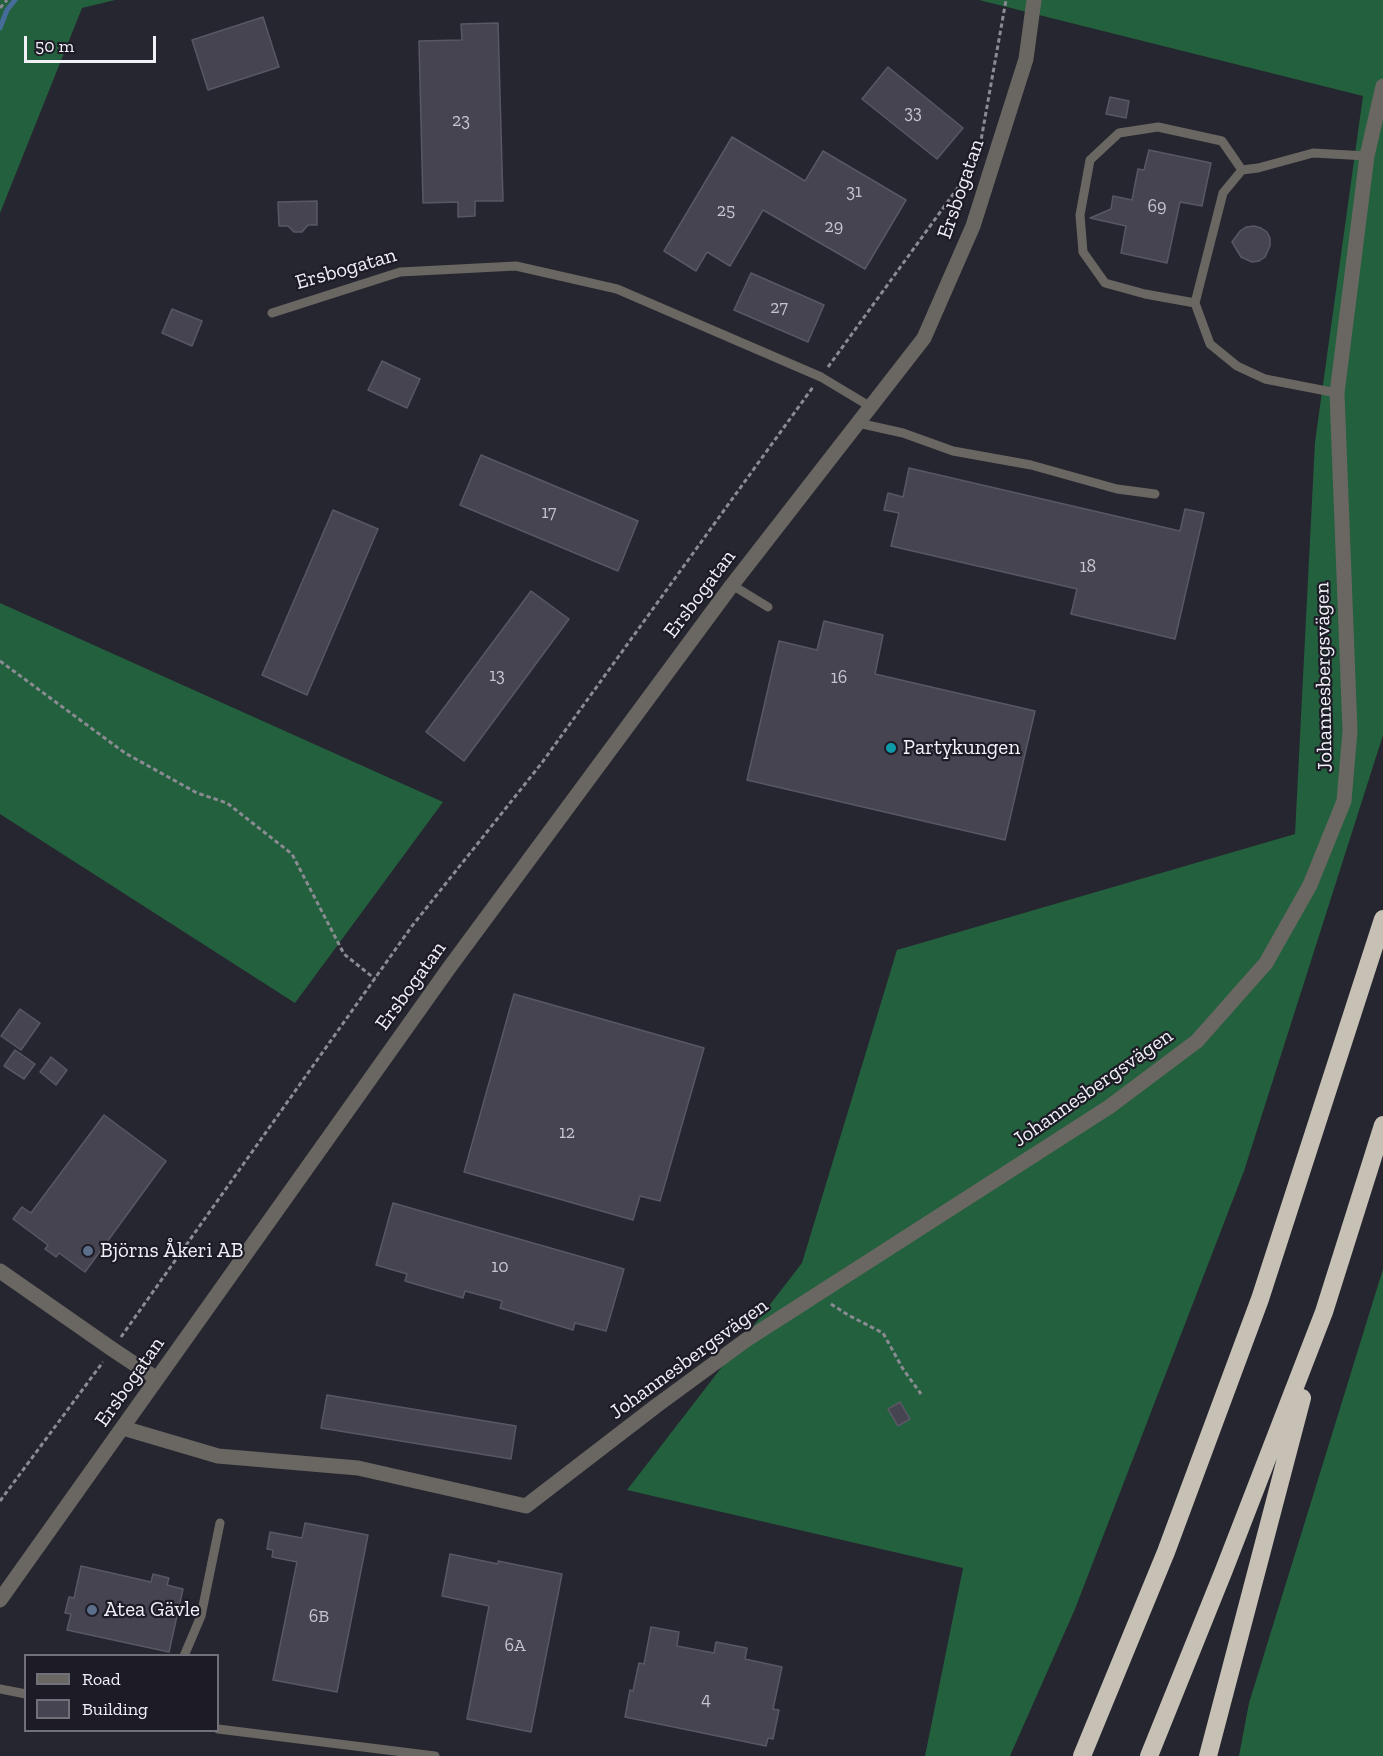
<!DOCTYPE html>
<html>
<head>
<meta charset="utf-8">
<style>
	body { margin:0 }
	#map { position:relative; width:1383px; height:1756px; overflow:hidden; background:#262630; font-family:"Zilla Slab",serif }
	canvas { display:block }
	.legend { position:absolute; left:24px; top:1654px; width:195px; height:78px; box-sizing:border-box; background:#1d1c26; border:2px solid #71717a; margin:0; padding:8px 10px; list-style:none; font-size:18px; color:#f0f0f7 }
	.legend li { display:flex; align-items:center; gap:12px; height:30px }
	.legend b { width:30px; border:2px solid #71717a }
	.scale { position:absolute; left:24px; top:36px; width:132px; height:27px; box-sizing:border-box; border:3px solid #f0f0f7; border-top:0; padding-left:8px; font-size:18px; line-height:21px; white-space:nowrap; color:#f0f0f7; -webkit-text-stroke:4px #1d1c26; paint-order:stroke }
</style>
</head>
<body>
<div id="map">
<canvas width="1383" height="1756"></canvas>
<ul class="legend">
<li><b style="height:8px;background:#6a6762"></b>Road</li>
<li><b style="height:16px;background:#454450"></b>Building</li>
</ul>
<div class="scale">50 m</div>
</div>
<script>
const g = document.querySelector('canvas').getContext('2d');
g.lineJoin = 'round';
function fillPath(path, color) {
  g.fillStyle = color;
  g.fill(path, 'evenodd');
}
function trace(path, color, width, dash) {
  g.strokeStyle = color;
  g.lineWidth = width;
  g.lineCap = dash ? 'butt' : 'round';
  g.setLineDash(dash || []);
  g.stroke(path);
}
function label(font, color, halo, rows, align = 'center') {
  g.font = font + ' "Zilla Slab",serif';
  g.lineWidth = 4.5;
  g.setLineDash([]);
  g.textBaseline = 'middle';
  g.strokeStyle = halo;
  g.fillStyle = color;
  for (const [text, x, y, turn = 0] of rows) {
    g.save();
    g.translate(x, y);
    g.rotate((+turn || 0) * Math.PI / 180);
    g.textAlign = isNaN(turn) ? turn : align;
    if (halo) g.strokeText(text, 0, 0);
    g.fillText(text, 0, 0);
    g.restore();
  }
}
fillPath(new Path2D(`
	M0 0H115L82 8 0 213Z
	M979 0H1383V735L1244 1171 1075 1609 1010 1756H925L963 1568 627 1490 802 1263 897 950 1295 834 1315 442 1363 96Z
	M0 603 443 802 295 1003 0 814Z
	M1383 1269V1756H1239L1249 1703Z`), '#23603d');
trace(new Path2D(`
	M0 28 7 10 15 0`), '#466c9a', 5);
const building = new Path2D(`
	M263 17 279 67 208 90 192 40Z
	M498 23 503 201H475V216L458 217V202L423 203 419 41 462 40 461 24Z
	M888 67 963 128 937 159 862 99Z
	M1110 97 1129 101 1126 118 1106 114Z
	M732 137 805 181 823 151 906 200 865 269 763 210 730 266 707 252 696 271 664 251Z
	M1149 150 1211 163 1202 206 1180 202 1167 263 1121 253 1126 226 1090 218 1111 209 1113 196 1132 200 1138 169 1144 170Z
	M317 201V225H308L302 232H294L288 226H279L278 202Z
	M1254 226 1261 228 1267 232 1270 238V246L1265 257 1259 261 1252 262 1241 257 1232 242 1240 231 1246 227Z
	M751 273 824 305 808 342 734 310Z
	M172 309 202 321 192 346 162 333Z
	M382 361 420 379 407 408 368 390Z
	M481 455 638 521 618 571 460 505Z
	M909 468 1180 531 1185 509 1204 513 1175 639 1071 614 1077 589 891 546 899 513 884 510 888 493 903 497Z
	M333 510 378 529 307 695 262 675Z
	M531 591 569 619 464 761 426 732Z
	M824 621 883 635 875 674 1035 711 1005 840 747 780 779 641 817 650Z
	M514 994 704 1048 660 1201 640 1196 633 1220 464 1172Z
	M20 1009 40 1023 21 1050 1 1036Z
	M15 1050 35 1064 24 1079 4 1066Z
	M51 1057 67 1070 56 1085 40 1072Z
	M104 1115 166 1161 85 1272 59 1253 56 1257 45 1249 48 1245 13 1219 22 1207 31 1213Z
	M393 1203 624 1269 606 1331 575 1323 573 1330 500 1308 502 1301 465 1291 463 1298 405 1281 407 1274 376 1265Z
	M327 1395 516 1426 511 1459 321 1428Z
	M900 1402 910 1419 898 1426 888 1409Z
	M305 1523 368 1535 337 1692 273 1680 297 1562 272 1557 273 1550 267 1549 270 1532 302 1538Z
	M450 1554 498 1564V1561L562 1574 531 1732 467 1719 489 1606 442 1596Z
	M81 1566 151 1582 153 1574 169 1578 167 1585 183 1589 169 1652 67 1630 71 1614 65 1613 69 1597 74 1598Z
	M651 1627 679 1632 677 1646 714 1653 716 1642 747 1648 745 1659 782 1667 773 1709 779 1710 773 1739 768 1738 766 1746 625 1717 630 1690 633 1691 639 1663 644 1664Z`);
fillPath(building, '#454450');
trace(building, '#585864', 1.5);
trace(new Path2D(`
	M0 8 7 0
	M980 146 1006 0
	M828 367 975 164
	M0 661 125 753 197 793 227 803 292 854 344 954 375 979
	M831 1304 848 1315 883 1333 903 1369 921 1394
	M121 1337 412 926 541 764 813 387
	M0 1501 103 1362`), '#8b8b93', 3, [4.5, 3]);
trace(new Path2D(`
	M1195 303 1145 294 1105 283 1083 252 1080 215 1090 160 1119 133 1158 127 1222 141 1242 170
	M272 313 400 272 516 266 617 289 821 377 871 407
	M1337 393 1265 379 1237 366 1210 344 1195 303 1223 193 1242 170 1258 168 1313 153 1367 156
	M858 423 903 433 953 451 1031 465 1117 489 1155 494
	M732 585 768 607
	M184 1656 201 1616 220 1523
	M0 1689 26 1694
	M218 1729 435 1756`), '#6a6762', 9);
trace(new Path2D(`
	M0 1271 112 1349 157 1379
	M123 1428 218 1456 358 1468 526 1506 656 1406 746 1340 1109 1107 1197 1041 1266 963 1310 885 1344 801 1350 731 1337 393 1367 156 1383 86
	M0 1600 449 968 732 585 924 338 973 226 1026 59 1034 0`), '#6a6762', 15);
trace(new Path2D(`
	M1082 1756 1166 1552 1260 1299 1383 919
	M1149 1756 1224 1570 1324 1312 1383 1125
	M1208 1756 1302 1398`), '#c7c0b4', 18);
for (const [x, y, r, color] of [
	[891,748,6,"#0f9aa8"],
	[88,1251,6,"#5c6f8a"],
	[92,1610,6,"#5c6f8a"]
]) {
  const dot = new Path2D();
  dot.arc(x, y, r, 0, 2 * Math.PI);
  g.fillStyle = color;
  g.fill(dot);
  trace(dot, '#1d1c26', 2);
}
label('18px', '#c5c5cd', null, [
	["33",913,113],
	["23",461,121],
	["31",854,192],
	["69",1157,207],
	["25",726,211],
	["29",834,227],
	["27",779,308],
	["17",549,513],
	["18",1088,567],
	["13",497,676],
	["16",839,678],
	["12",567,1133],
	["10",500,1267],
	["6B",319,1617],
	["6A",515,1646],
	["4",706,1700]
]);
label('21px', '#f0f0f7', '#1d1c26', [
	["Ersbogatan",961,189,-71],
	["Ersbogatan",346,269,-16],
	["Ersbogatan",700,594,-53],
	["Johannesbergsvägen",1324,677,-91],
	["Ersbogatan",411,986,-54],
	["Johannesbergsvägen",1093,1088,-35],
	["Johannesbergsvägen",689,1359,-36],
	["Ersbogatan",130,1382,-55]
]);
label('21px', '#f0f0f7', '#1d1c26', [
	["Partykungen",903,748],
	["Björns Åkeri AB",100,1251],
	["Atea Gävle",104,1610]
], 'left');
</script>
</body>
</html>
